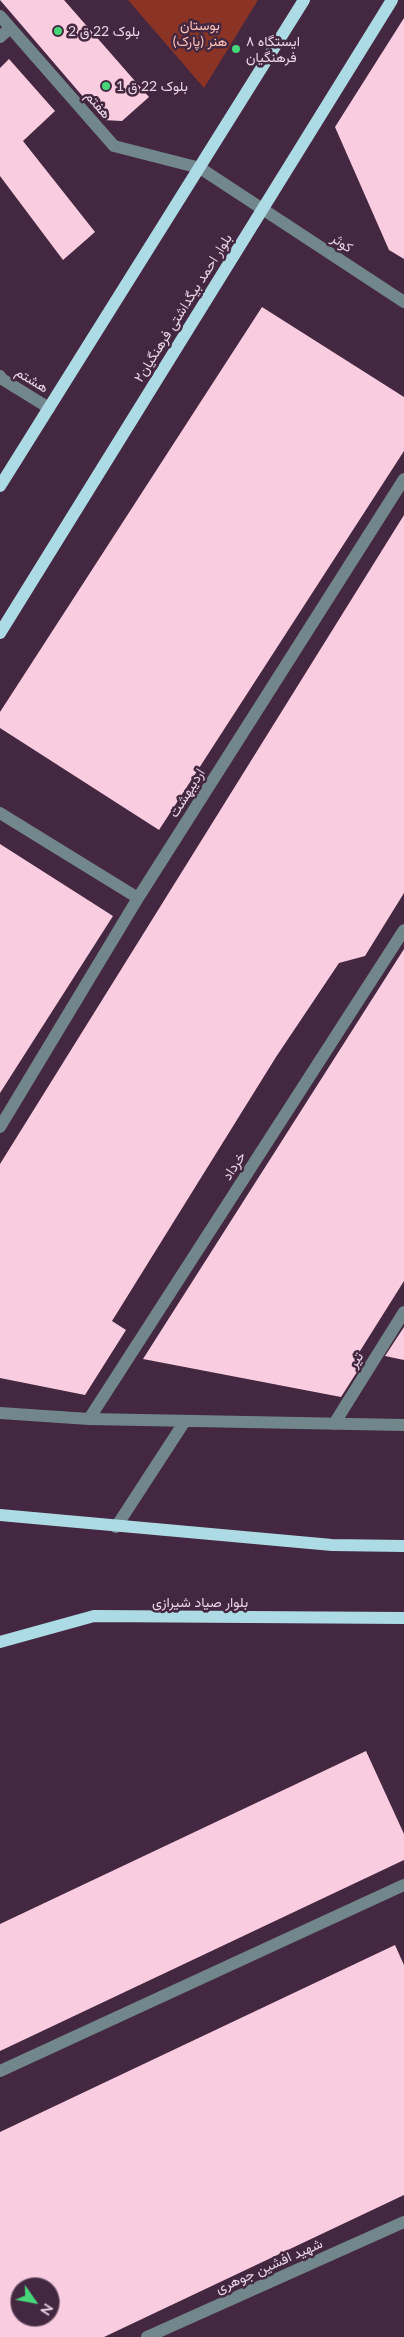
<!DOCTYPE html>
<html>
<head>
<meta charset="utf-8">
<style>
	body { margin:0 }
	#map { position:relative; width:404px; height:2337px; overflow:hidden; background:#442740; font-family:Lato,sans-serif }
	canvas { display:block }
	.north { position:absolute; left:10px; top:2277px; width:50px; height:50px; box-sizing:border-box; background:#442740; border:1px solid #866d82; border-radius:50%; rotate:123deg; font-size:14px; font-weight:700; line-height:20px; text-align:center; color:#e9d6e6 }
	.north::after { content:''; display:block; margin:auto; width:18px; height:22px; background:#46d779; clip-path:polygon(50% 0,100% 100%,50% 72%,0 100%) }
</style>
</head>
<body>
<div id="map">
<canvas width="404" height="2337"></canvas>
<div class="north">N</div>
</div>
<script>
const g = document.querySelector('canvas').getContext('2d');
g.lineJoin = 'round';
function fillPath(path, color) {
  g.fillStyle = color;
  g.fill(path, 'evenodd');
}
function trace(path, color, width, dash) {
  g.strokeStyle = color;
  g.lineWidth = width;
  g.lineCap = dash ? 'butt' : 'round';
  g.setLineDash(dash || []);
  g.stroke(path);
}
function label(font, color, halo, rows, align = 'center') {
  g.font = font + ' Lato,Vazirmatn,sans-serif';
  g.lineWidth = 5;
  g.setLineDash([]);
  g.textBaseline = 'middle';
  g.strokeStyle = halo;
  g.fillStyle = color;
  for (const [text, x, y, turn = 0] of rows) {
    g.save();
    g.translate(x, y);
    g.rotate((+turn || 0) * Math.PI / 180);
    g.textAlign = isNaN(turn) ? turn : align;
    if (halo) g.strokeText(text, 0, 0);
    g.fillText(text, 0, 0);
    g.restore();
  }
}
fillPath(new Path2D(`
	M128 0H258L204 88Z`), '#8b3426');
fillPath(new Path2D(`
	M0 0H64L149 97 122 121 103 120Z
	M404 18V259L389 250 335 127Z
	M9 59 55 111 23 141 95 232 63 260 0 176V68Z
	M262 307 404 397V451L159 830 0 728V712Z
	M404 515V893L365 956 339 963 276 1057 112 1321 126 1330 85 1395 0 1378V1164Z
	M0 844 113 916 0 1093Z
	M404 949V1281L355 1359 362 1364 341 1397 143 1359Z
	M404 1327V1360L385 1356Z
	M366 1751 404 1834V1860L0 2051V1924Z
	M395 1945 404 1965V2195L104 2337H0V2132ZM20 2287H50V2317H20Z`), '#faccdf');
trace(new Path2D(`
	M0 16 114 146 200 168 404 302
	M0 37 10 28
	M0 376 2 379 49 408
	M0 813 138 898
	M0 1127 138 898 404 479
	M0 1413 89 1419 404 1425
	M89 1419 404 930
	M334 1424 404 1312
	M116 1527 185 1421
	M0 2071 404 1885
	M147 2337 404 2222`), '#71878b', 12);
trace(new Path2D(`
	M0 486 304 0
	M0 633 392 0
	M0 1515 332 1545 404 1546
	M0 1642 94 1616 404 1618`), '#addbe5', 12);
for (const [x, y, r, color] of [
	[58,31,5,"#46d779"],
	[236,49,5,"#46d779"],
	[106,86,5,"#46d779"]
]) {
  const dot = new Path2D();
  dot.arc(x, y, r, 0, 2 * Math.PI);
  g.fillStyle = color;
  g.fill(dot);
  trace(dot, '#442740', 2);
}
label('14px', '#fec3b7', '#442740', [
	["بوستان",200,25],
	["(پارک) هنر",200,41]
]);
label('14px', '#e9d6e6', '#442740', [
	["بلوک 22 ق 2",68,31],
	["ایستگاه ۸",246,41],
	["فرهنگیان",246,57],
	["بلوک 22 ق 1",116,86]
], 'left');
label('14px', '#e9d6e6', '#442740', [
	["هفتم",98,105,49],
	["کوثر",342,243,34],
	["بلوار احمد بیگداشتی فرهنگیان۲",183,308,-58],
	["هشتم",32,380,32],
	["اردیبهشت",187,793,-58],
	["خرداد",234,1166,-57],
	["تیر",356,1360,-58],
	["بلوار صیاد شیرازی",200,1602],
	["شهید افشین جوهری",269,2266,-24]
]);
</script>
</body>
</html>
